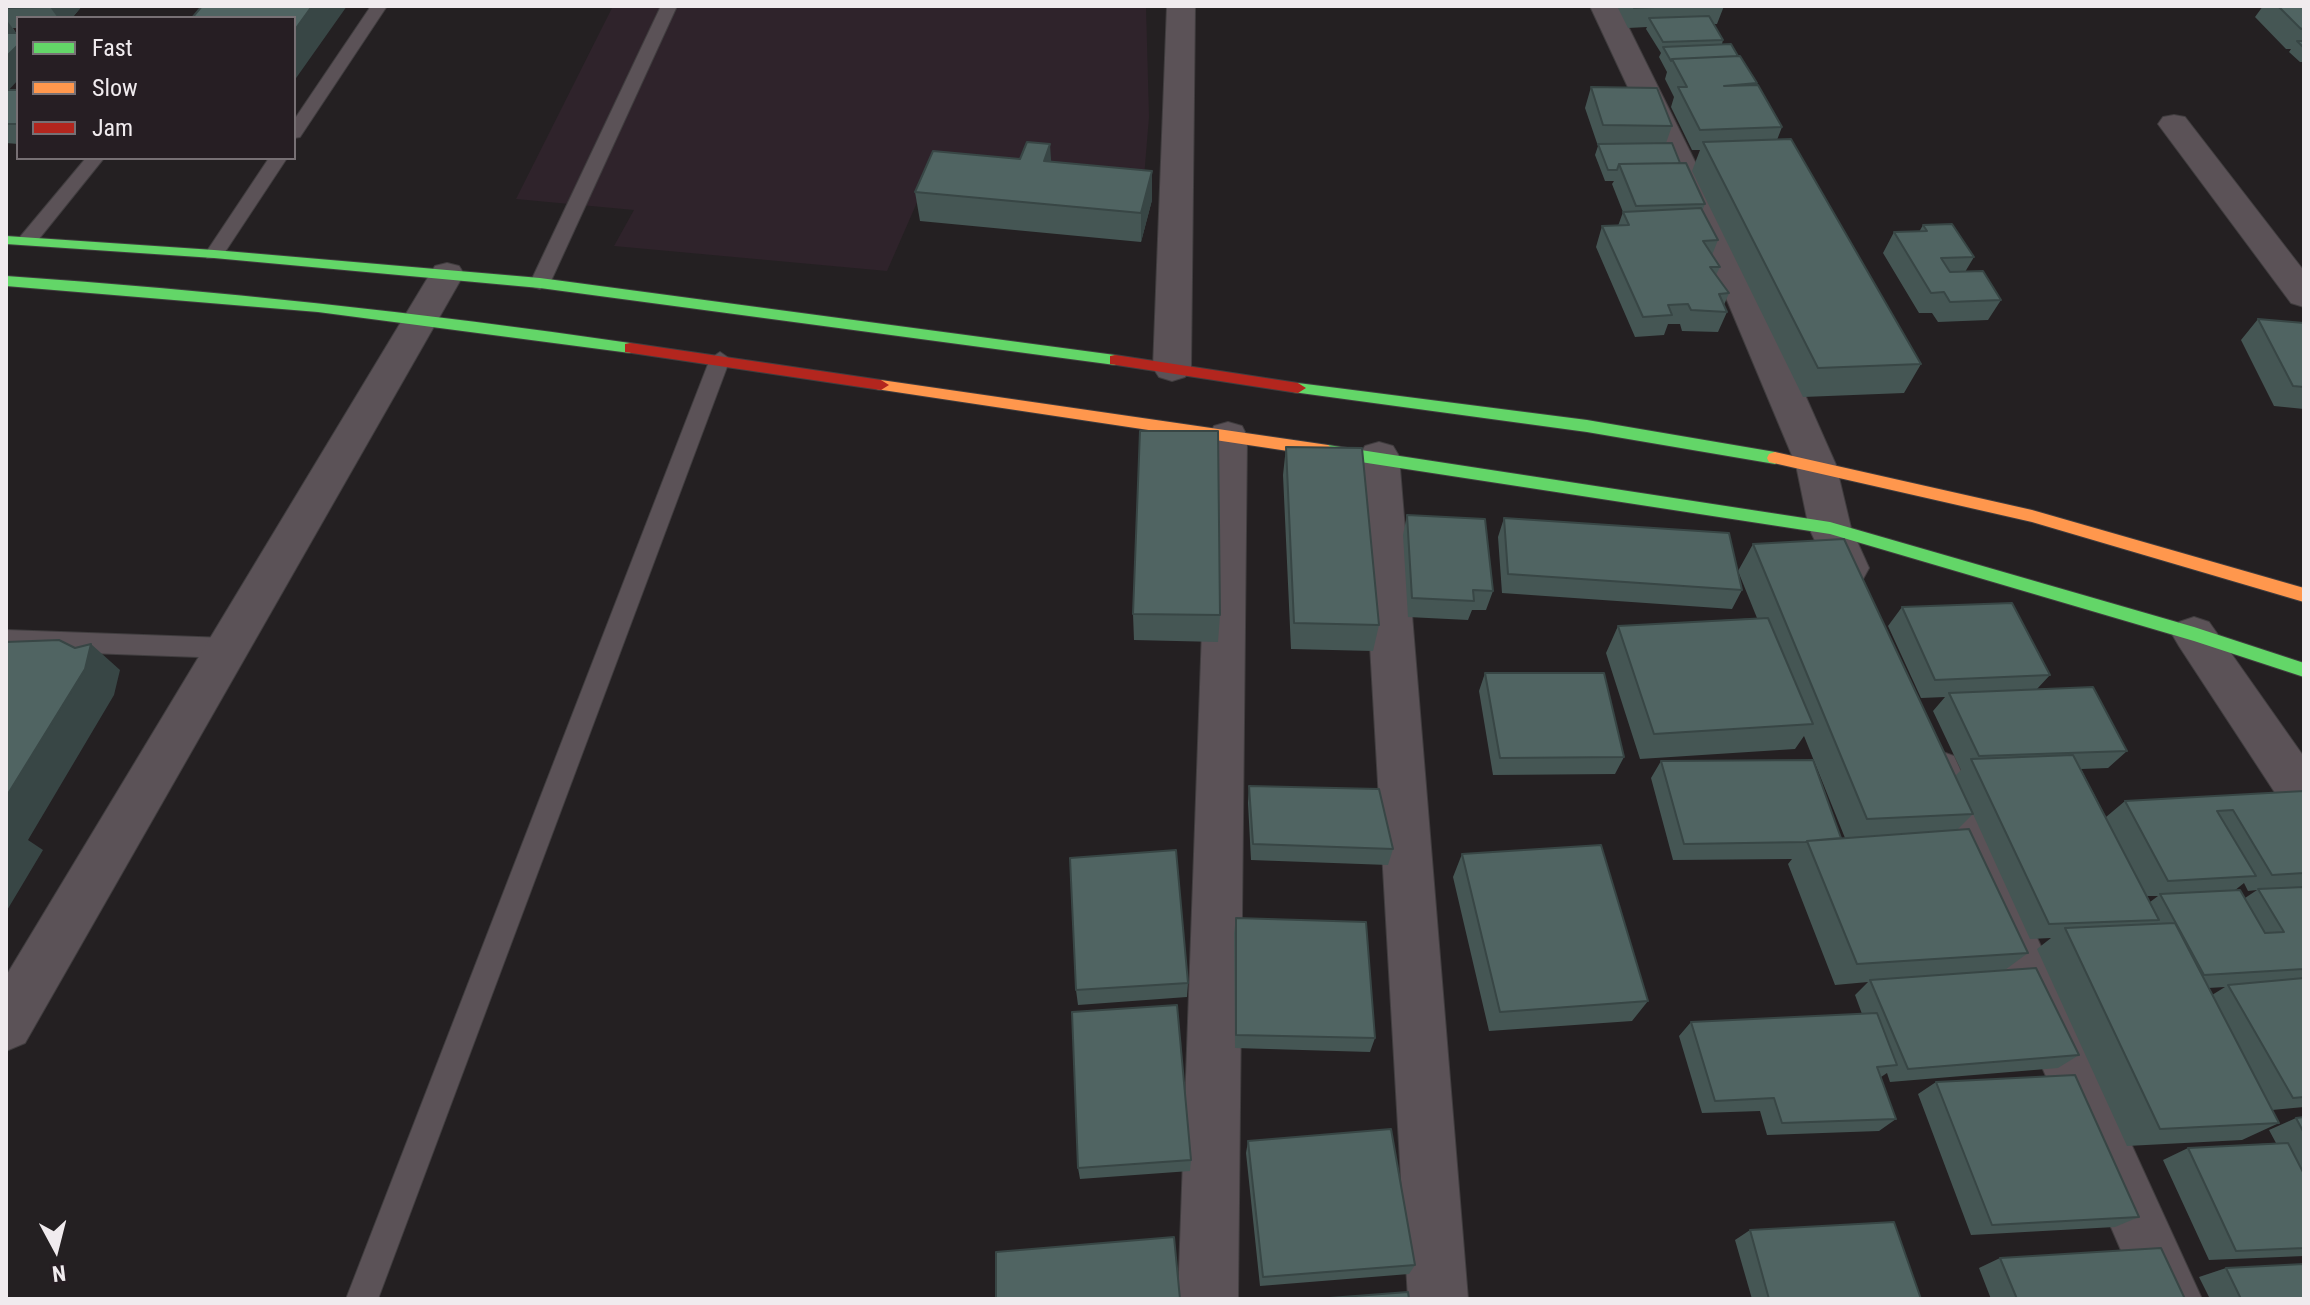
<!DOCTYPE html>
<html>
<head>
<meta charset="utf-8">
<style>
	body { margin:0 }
	#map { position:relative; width:2310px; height:1305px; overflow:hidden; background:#242022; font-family:"Roboto Condensed",sans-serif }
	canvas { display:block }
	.frame { position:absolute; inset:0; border:8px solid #f0ebee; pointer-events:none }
	.legend { position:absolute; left:16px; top:16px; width:280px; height:144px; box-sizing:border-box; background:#261e23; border:2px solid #777074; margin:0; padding:10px 14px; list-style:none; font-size:24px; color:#f0ebee }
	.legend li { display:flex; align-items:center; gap:16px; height:40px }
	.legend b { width:40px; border:2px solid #777074 }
	.north { position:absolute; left:16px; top:1209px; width:80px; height:80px; -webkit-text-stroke:6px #261e23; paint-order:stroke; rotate:173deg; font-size:22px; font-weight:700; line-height:32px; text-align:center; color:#f0ebee }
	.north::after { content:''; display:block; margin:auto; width:28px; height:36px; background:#f0ebee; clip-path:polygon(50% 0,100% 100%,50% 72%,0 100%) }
</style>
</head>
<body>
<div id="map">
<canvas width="2310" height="1305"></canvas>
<div class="frame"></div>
<ul class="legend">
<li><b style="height:10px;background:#63d668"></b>Fast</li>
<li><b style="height:10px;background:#ff974d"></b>Slow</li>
<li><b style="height:10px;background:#b3261e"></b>Jam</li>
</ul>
<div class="north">N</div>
</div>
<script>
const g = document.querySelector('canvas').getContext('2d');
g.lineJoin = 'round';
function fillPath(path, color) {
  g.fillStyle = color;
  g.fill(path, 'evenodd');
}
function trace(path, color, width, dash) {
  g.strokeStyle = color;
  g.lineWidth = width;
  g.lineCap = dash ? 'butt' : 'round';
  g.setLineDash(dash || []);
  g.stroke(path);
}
fillPath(new Path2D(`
	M613 6H1146L1149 117 1143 190 929 175 887 271 614 246 634 210 516 199Z`), '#2f232b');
const lane = new Path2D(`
	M371 6H387L300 137 294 138V120Z
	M661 6H677L550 283 540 289 533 287 530 283Z
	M86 158H104L34 245H20L18 241 20 237Z
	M269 158H287L221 258H207L205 254Z
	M720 352 730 359 378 1299H346L710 359Z
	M6 630 226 638 234 641 238 648 234 655 226 658 6 650Z`);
const street = new Path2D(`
	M1167 6H1195L1191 368 1185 377 1172 381 1159 377 1153 368Z
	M1590 6H1618L1760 293 1836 465 1851 528 1869 568 1863 579 1848 584 1833 579 1809 528 1796 465 1724 293Z
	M2174 115 2185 117 2304 271V307L2291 303 2158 124 2163 117Z
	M447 263 459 266 464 274 25 1043 6 1051V976L430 274 435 266Z
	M1228 422 1242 426 1247 436 1238 1299H1178L1209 436 1214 426Z
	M1379 442 1393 446 1399 456 1468 1299H1408L1359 456 1365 446Z
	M2194 617 2209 622 2304 757V817L2287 811 2179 646 2172 634 2179 622Z
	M1937 750 1954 756 2202 1299H2142L1914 770 1920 756Z`);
const fast = new Path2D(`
	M6 236 214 250 540 278 1115 355 1123 360 1115 365 540 288 214 258 6 244Z
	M6 276C215 290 423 313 630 343L638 348 630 353 318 312 6 286Z
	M1298 383 1587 420 1775 452 1783 458 1775 464 1587 432 1293 392 1290 388Z
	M1328 445 1830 522 2194 627 2304 663V677L2194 641 1830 534 1328 457 1320 451Z`);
const slow = new Path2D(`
	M881 380 1328 445 1336 451 1328 457 876 389 873 385Z
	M1775 452 2032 510 2304 588V602L2032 522 1769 462 1767 458 1769 454Z`);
const jam = new Path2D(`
	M630 343 881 380 889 385 881 390 625 352V344Z
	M1115 355 1298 383 1306 388 1298 393 1110 364V356Z`);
trace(lane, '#403d3f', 2);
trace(street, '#403d3f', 2);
trace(fast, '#403d3f', 2);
trace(slow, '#403d3f', 2);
trace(jam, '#403d3f', 2);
fillPath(lane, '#5b5257');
fillPath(street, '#5b5257');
fillPath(fast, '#63d668');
fillPath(slow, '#ff974d');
fillPath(jam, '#b3261e');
fillPath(new Path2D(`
	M6 6H82L72 18H18V28H13L16 33 9 90H18V144L6 143Z
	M1617 6H1724L1717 24H1714L1723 40 1722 44 1738 56 1757 83 1756 85 1782 127 1777 140 1921 364 1904 393 1803 397 1692 171 1700 150H1692L1671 107 1674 97 1665 79 1667 72 1659 57 1661 53 1646 29 1647 27 1628 28Z
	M2263 6H2304V62H2300L2289 52 2291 49H2286L2255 17Z
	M1591 87 1672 126 1666 143 1680 163 1705 204 1702 211 1718 240 1712 255 1720 267 1716 275 1729 293 1724 305 1727 312 1718 332 1682 331 1680 324H1668L1664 335 1635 337 1596 247 1602 226H1618L1623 212 1612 184 1614 181H1605L1595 155 1598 146 1585 108Z
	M1052 162 1152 171V200L1141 242 920 221 915 192Z
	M1923 225 1974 257 1965 272 2001 300 1988 320 1938 322 1932 313H1919L1883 253 1894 232H1919Z
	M2258 319 2304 323V409L2274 406 2241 340Z
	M1286 447 1379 625 1373 651 1291 649 1283 475Z
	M1407 515 1493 591 1486 610H1472L1468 620 1408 617 1403 535Z
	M1504 518 1738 571 1753 544 1955 776 1961 770 1933 711 1945 697 1921 698 1888 626 1902 607 2050 675 2037 689 2127 751 2108 768 2081 769 2106 817 2125 801 2304 791V1107L2272 1110 2279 1123 2242 1140 2127 1146 2037 949 2051 938 2030 939 1973 814 1957 830 2028 953 2005 970 2079 1055 2058 1068 1890 1082 1887 1073 1881 1077 1896 1119 1879 1131 1767 1135 1760 1111 1702 1113 1679 1036 1691 1022 1862 1014 1855 995 1868 982 1835 985 1788 864 1792 859 1673 860 1651 778 1661 761 1841 838H1845L1804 736 1795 749 1640 759 1606 653 1618 626 1757 618 1738 571 1742 590 1732 609 1502 593 1498 537ZM2244 883 2248 891 2257 890 2245 898 2234 891ZM2147 896H2158L2150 902ZM2225 987 2212 995 2208 988Z
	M1133 614 1220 615 1218 642 1134 640Z
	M1485 673 1624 757 1615 774 1493 775 1479 691Z
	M1249 786 1393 849 1388 865 1251 860 1248 803Z
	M1462 854 1648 1001 1632 1021 1489 1031 1453 877Z
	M1236 918 1375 1038 1370 1052 1235 1048 1234 933Z
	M1188 983 1187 997 1078 1005 1076 990Z
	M1936 1082 2139 1217 2115 1227 1971 1235 1918 1094Z
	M2304 1117V1256L2209 1260 2163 1160 2188 1148 2276 1143 2269 1130 2296 1118Z
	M1248 1141 1415 1265 1409 1274 1260 1286 1246 1153Z
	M1191 1160 1190 1171 1080 1179 1078 1168Z
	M1750 1230 1921 1299H1752L1735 1240Z
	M2000 1258 2185 1299H1991L1979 1268Z
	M2226 1268 2304 1299H2210L2199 1277Z`), '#455654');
fillPath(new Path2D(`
	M51 6H82L72 18H58L50 7Z
	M312 6H347L294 81V31Z
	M6 19 16 33 6 44Z
	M18 45V80L7 92 6 57Z
	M1050 144 1052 173 1044 161Z
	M1152 171V200L1141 242V213Z
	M91 644 120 670 114 695 28 840 43 850 6 912V797Z`), '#384645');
const building = new Path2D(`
	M6 6H51L50 7 6 8Z
	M202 6H312L294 31V18H192Z
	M1633 6H1676L1634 8Z
	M2278 6H2304V28L2301 29Z
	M1709 16 1723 40 1663 42 1649 18Z
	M6 33H18V45L6 57Z
	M2297 41H2304V48Z
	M1731 44 1738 56 1672 59 1671 61 1663 47Z
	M1740 56 1757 83 1724 86 1758 85 1782 127 1700 130 1678 87H1687L1672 59Z
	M1591 87 1657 88 1672 126 1603 125Z
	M6 90H18V124H6Z
	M1791 139 1921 364 1818 368 1703 142Z
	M1027 142 1050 144 1044 161 1152 171 1141 213 915 192 933 151 1020 159Z
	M1672 143 1680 163 1619 164 1617 170H1608L1598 144Z
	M1686 163 1705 204 1636 206 1619 164Z
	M1701 208 1718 240 1703 241 1720 267H1710L1729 293 1719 294 1727 312 1691 310 1688 304 1668 305 1672 315 1643 317 1602 226 1629 225 1623 212Z
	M1952 224 1974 257 1941 258 1950 272 1983 271 2001 300 1950 302 1944 292 1931 293 1894 232 1927 231 1923 225Z
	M2258 319 2304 323V387L2293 386Z
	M1140 431H1218L1220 615 1133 614Z
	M1286 447 1362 448 1379 625 1294 623Z
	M1407 515 1485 519 1493 591 1473 590 1474 601 1412 598Z
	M1504 518 1729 533 1742 590 1508 574Z
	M1844 539 1973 814 1867 819 1753 544Z
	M2012 603 2050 675 1935 680 1902 607Z
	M1768 618 1813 724 1654 734 1618 626Z
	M59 640 75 648 91 644 85 669 6 797V642Z
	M1485 673H1604L1624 757 1500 758Z
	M2093 687 2127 751 1979 756 1949 693Z
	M2073 755 2159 920 2049 924 1971 759Z
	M1813 760 1841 838 1807 841 1806 842 1684 844 1661 761Z
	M1249 786 1379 789 1393 849 1253 844Z
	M2304 791V873L2272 875 2233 810 2217 811 2256 876 2168 881 2125 801Z
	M1969 829 2028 953 1857 964 1807 841Z
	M1601 845 1648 1001 1500 1012 1462 854Z
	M1176 850 1188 983 1076 990 1070 858Z
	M2304 887V969L2204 975 2160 894 2240 890 2265 933 2284 932 2258 889Z
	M1236 918 1366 922 1375 1038 1236 1035Z
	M2175 923 2279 1123 2160 1129 2065 928Z
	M2036 968 2079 1055 1908 1069 1870 980Z
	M2304 978V1097L2293 1098 2228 985Z
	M1177 1005 1191 1160 1078 1168 1072 1012Z
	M1877 1013 1897 1065 1877 1067 1896 1119 1782 1123 1774 1098 1715 1101 1691 1022Z
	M2075 1075 2139 1217 1992 1225 1936 1082Z
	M2304 1117V1133L2296 1118Z
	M1391 1129 1415 1265 1263 1277 1248 1141Z
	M2288 1143 2304 1174V1248L2236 1251 2188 1148Z
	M1894 1222 1921 1299H1769L1750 1230Z
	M1174 1237 1180 1299H996V1252Z
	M2161 1248 2185 1299H2017L2000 1258Z
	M2304 1264V1299H2241L2226 1268Z
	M1408 1292 1409 1299H1316Z`);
fillPath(building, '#506462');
trace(building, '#384645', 2);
</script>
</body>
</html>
